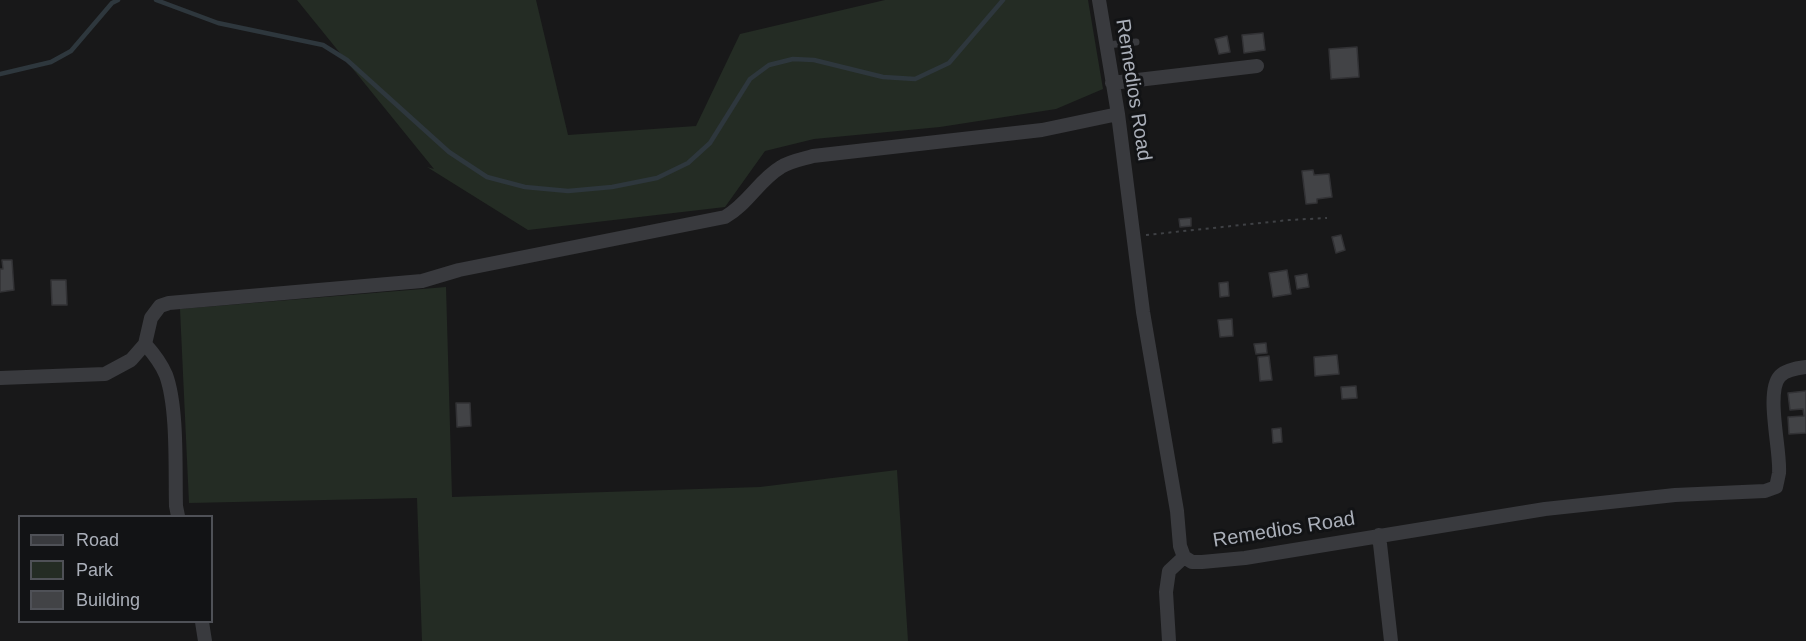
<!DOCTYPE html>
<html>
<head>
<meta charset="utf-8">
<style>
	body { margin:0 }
	#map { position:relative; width:1806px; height:641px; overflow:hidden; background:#181819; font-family:Helvetica,sans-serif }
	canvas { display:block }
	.legend { position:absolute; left:18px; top:515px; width:195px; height:108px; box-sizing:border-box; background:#121315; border:2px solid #4f5157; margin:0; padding:8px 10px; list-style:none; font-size:18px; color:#aaafb9 }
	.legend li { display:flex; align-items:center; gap:12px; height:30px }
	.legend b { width:30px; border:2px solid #4f5157 }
</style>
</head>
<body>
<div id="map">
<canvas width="1806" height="641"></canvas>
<ul class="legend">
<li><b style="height:8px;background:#393a3e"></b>Road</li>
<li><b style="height:16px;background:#242c24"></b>Park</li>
<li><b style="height:16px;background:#424346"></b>Building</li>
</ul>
</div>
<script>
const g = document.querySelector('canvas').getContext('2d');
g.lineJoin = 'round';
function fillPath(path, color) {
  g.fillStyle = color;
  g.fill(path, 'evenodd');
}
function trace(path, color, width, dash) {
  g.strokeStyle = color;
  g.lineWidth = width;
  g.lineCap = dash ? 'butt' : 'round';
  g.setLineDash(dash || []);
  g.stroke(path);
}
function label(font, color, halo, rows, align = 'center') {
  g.font = font + ' Helvetica,sans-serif';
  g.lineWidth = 6;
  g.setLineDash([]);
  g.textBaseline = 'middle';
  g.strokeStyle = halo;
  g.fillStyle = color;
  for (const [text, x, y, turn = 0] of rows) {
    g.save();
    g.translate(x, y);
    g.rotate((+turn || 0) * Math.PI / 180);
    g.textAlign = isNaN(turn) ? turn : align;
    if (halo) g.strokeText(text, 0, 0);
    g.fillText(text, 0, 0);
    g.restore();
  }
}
fillPath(new Path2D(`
	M297 0H536L568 135 696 126 740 34 885 0H1088L1103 89 1056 109 940 127 814 139 765 151 725 207 528 230 427 167 434 169Z
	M446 287 452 497 760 487 897 470 908 641H422L417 498 189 503 180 309Z`), '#242c24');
trace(new Path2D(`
	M156 0 218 23 323 45 347 60 449 152 487 177 525 187 568 191 612 187 657 178 688 163 710 143 750 79 769 65 793 59 814 60 883 77 915 79 949 63 1003 0
	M0 74 51 62 71 51 112 3 118 0`), '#2e373d', 4.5);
const building = new Path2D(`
	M1263 33 1265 50 1244 53 1242 35Z
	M1227 36 1230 52 1219 54 1215 39Z
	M1357 47 1359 77 1331 79 1329 49Z
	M1313 170 1314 175 1329 174 1332 197 1317 199V203L1306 204 1302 171Z
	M1191 218V226L1180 227 1179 219Z
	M1341 235 1345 250 1336 253 1332 237Z
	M2 260H12L14 290 0 292V269H3Z
	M1287 270 1291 294 1273 297 1269 273Z
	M1307 274 1309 287 1297 289 1295 276Z
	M51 280H66L67 305H52Z
	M1228 282 1229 296 1220 297 1219 283Z
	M1232 319 1233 336 1220 337 1218 320Z
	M1266 343 1267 353 1256 354 1254 344Z
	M1337 355 1339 374 1315 376 1314 357Z
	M1269 356 1272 380 1260 381 1258 357Z
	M1356 386 1357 398 1342 399 1341 387Z
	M1806 391V433L1789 434 1788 417 1804 416 1803 409 1790 410 1788 393Z
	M456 403H470L471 426 457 427Z
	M1281 428 1282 442 1273 443 1272 429Z`);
fillPath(building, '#424346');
trace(building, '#323235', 1.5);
trace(new Path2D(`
	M1146 235 1289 220 1327 218`), '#3f4145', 2, [3, 4.5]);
trace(new Path2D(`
	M1107 45 1136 42`), '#393a3e', 7);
trace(new Path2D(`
	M1099 0 1118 114 1143 312 1177 511 1180 546 1184 557 1192 562H1202L1245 558 1545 509 1675 495 1765 491 1776 487C1777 483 1778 478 1779 473 1781 451 1765 392 1780 376 1786 370 1797 368 1806 367
	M1112 83 1257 66
	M145 344C154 354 161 363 166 375 178 408 175 470 176 506L178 516
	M0 378 105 374 131 360 145 344 151 318 160 306 169 303 422 281 459 270 725 217C748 204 759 180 781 167 790 161 803 159 813 156L1042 130 1118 114
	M1379 535 1391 641
	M202 622 205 641
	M1169 641 1166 592 1169 571 1184 557`), '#393a3e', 14);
label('20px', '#aaafb9', '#121315', [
	["Remedios Road",1133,90,81],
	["Remedios Road",1284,530,-9]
]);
</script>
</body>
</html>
